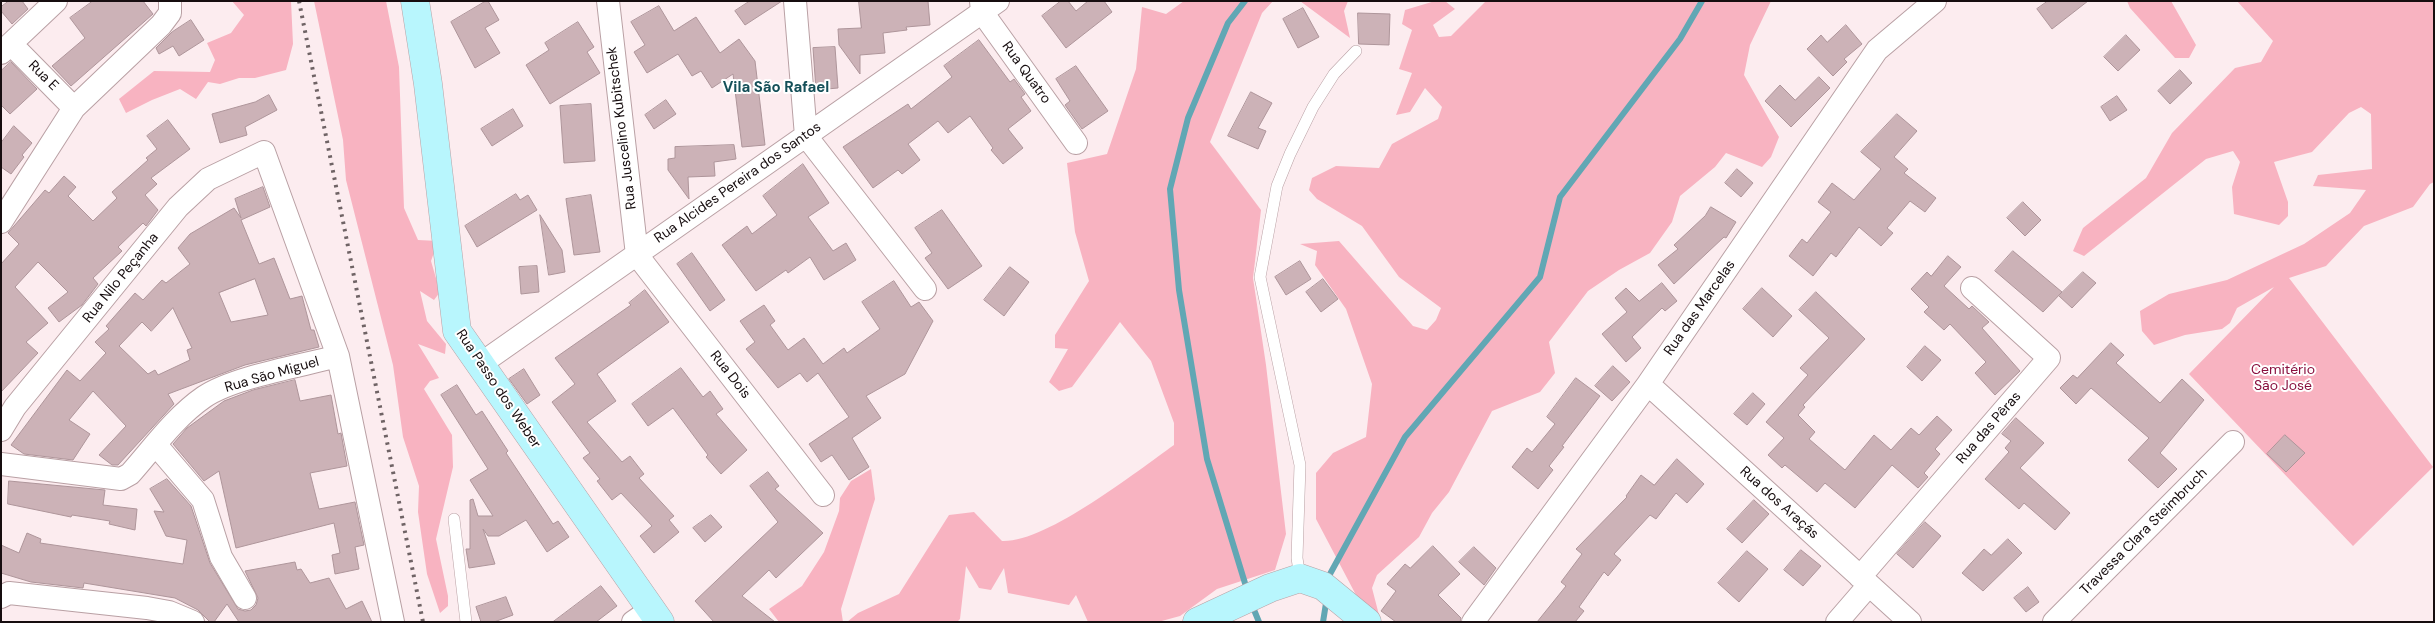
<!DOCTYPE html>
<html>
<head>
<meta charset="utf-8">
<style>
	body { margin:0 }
	#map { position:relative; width:2435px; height:623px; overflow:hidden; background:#fcecef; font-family:"DM Sans",sans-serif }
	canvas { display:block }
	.frame { position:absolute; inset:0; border:2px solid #160d0f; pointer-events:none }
</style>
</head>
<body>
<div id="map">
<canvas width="2435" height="623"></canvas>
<div class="frame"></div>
</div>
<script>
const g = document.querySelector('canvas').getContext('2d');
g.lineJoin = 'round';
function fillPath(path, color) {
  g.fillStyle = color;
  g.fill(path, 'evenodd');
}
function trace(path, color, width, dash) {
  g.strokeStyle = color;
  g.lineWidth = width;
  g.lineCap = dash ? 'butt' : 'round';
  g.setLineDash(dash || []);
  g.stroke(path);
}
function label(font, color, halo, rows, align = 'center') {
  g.font = font + ' "DM Sans",sans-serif';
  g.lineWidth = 4;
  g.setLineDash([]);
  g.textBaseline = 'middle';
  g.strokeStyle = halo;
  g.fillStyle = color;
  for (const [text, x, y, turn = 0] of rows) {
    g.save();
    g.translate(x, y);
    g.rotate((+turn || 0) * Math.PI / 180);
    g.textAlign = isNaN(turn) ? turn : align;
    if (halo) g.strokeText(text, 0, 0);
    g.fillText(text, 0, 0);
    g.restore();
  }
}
fillPath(new Path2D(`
	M232 1H291L293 44 286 70 255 78H239L220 84 208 82 196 99 180 89 152 100 126 113 119 99 154 71 210 72 215 60 207 43 231 33 244 15Z
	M314 1H386L399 67 404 208 418 240 438 241 431 261 440 292 434 300 420 291 427 321 446 344 445 354 418 344 439 378 430 381 424 389 452 435 453 467 436 539 448 596V606L440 613 427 574 418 512 419 486 403 437 393 365 346 180 343 140Z
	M1184 1H1273L1262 13 1210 142 1261 210 1253 278 1266 365 1286 534 1275 570 1217 589 1180 616 1158 622H1088L1076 595 1069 605 1008 593 1004 568 991 590 979 588 966 566 960 619 957 622H847L858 613 899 594 949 515 974 512 1002 541C1046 543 1136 472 1174 445V423L1151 361 1120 322 1072 387 1059 391 1049 382 1068 349 1055 348V335L1089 281 1075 232 1067 163 1107 154 1136 69 1142 7 1166 14Z
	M1300 1H1348L1344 11 1350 38Z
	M1435 1H1445L1455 9 1433 25 1439 37 1451 36 1486 1H1771L1750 45 1744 75 1779 137 1771 157 1762 167 1726 153 1715 167 1680 196 1672 222 1650 253 1619 270 1588 291 1549 342 1555 373 1540 392 1492 411 1449 492 1432 513 1419 537 1377 575 1372 588 1379 615 1366 614 1316 519V473L1333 453 1366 437 1372 384 1346 309 1315 265 1317 251 1300 244 1339 241 1413 326 1427 330 1436 320 1441 308 1399 277 1362 226 1317 199 1309 190 1312 178 1336 166 1379 168 1392 144 1438 119 1442 107 1425 88 1410 112 1396 115 1412 73 1399 69 1412 30 1402 24 1405 10Z
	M2127 1H2171L2196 45 2189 58H2175L2130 8Z
	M2237 1H2434V182L2430 184 2413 207 2364 226 2326 266 2289 278 2433 467 2353 546 2189 374 2274 287 2237 308 2230 323 2222 329 2185 335 2154 345 2142 331 2140 311 2169 294 2227 280 2304 244 2350 213 2366 190 2313 186 2318 175 2372 169 2371 114 2361 107 2349 113 2312 152 2274 162 2288 202V216L2279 225 2234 214 2232 187 2240 162 2233 151 2206 159 2084 256 2073 251 2083 228 2146 178 2172 133 2235 68 2261 62 2273 41Z
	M871 469 875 499 841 609 843 622H779L769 609 802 586 824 552 839 511 840 498 851 481Z`), '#f8b3c1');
trace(new Path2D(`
	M1245 1 1228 23 1188 118 1170 189 1179 290 1207 459 1248 593
	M1329 582 1330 574 1405 437 1540 277 1560 197 1680 39 1702 1
	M1252 605 1259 622
	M1323 622 1327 597`), '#61a7b4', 6);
const building = new Path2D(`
	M9 1H22L28 9 12 24 1 11V7Z
	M93 1H143L153 14 71 86 52 66 85 38 70 18Z
	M486 1H488L499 20 485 28 500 53 475 68 451 22Z
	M750 1H782L745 25 735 11Z
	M859 1H928L930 25 906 27 907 30 883 33 885 53 860 55V74L839 45 838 29 861 28Z
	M1061 1H1068L1076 11 1088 1H1104L1112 12 1066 48 1042 16Z
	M2048 1H2088L2052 29 2037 9Z
	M659 6 674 31 696 17 720 53 739 39 755 61 765 145 742 147 733 74 712 88 701 71 692 76 678 54 647 73 634 52 645 45 631 22Z
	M1303 8 1319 37 1298 48 1283 19Z
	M1358 13 1390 14 1389 45 1359 44Z
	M191 20 204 40 179 56 173 46 159 54 156 48 172 32Z
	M578 22 594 47 587 52 600 73 550 104 526 65 549 50 545 43Z
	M1846 25 1862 44 1844 59 1847 62 1833 76 1807 49 1821 35 1827 42Z
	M2126 35 2140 50 2118 71 2104 57Z
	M979 40 1010 82 1014 79 1025 94 1021 97 1031 111 1008 129 1023 148 1003 164 991 150 993 148 970 116 948 133 938 121 908 144 920 160 902 174 898 170 873 188 843 147 908 104 911 109 952 77 944 66Z
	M835 47 838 88 816 90 813 48Z
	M11 62 37 89 10 114 1 105V71Z
	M1076 66 1108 111 1082 129 1065 105 1070 101 1056 79Z
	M2180 70 2192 83 2170 104 2158 91Z
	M1819 77 1830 88 1791 127 1765 101 1780 85 1795 100Z
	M1251 92 1272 103 1258 128 1266 131 1258 149 1228 136Z
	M269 95 277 110 245 127 247 135 220 143 212 114 255 102Z
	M2117 96 2127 110 2110 121 2101 107Z
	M666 100 676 114 654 129 645 115Z
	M591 104 595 161 564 163 560 106Z
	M513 109 523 126 492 146 481 129Z
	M1897 114 1917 131 1894 157 1908 169 1904 173 1936 198 1925 212 1910 201 1887 228 1893 233 1881 246 1859 227 1836 257 1831 253 1813 276 1789 256 1802 239 1807 243 1831 212 1818 202 1832 183 1854 200 1881 169 1861 152Z
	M168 120 190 149 151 178 157 184 145 195 158 210 146 226 143 223 118 247 122 251 93 278 98 284 82 305 59 322 48 308 68 292 38 262 15 287 48 323 26 342 38 353 1 392V264L19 244 8 233 45 190 49 193 64 176 76 187 68 196 93 221 117 198 112 192 148 160 146 158 157 149 147 136Z
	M14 126 32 143 22 155 24 157 11 174 1 167V143Z
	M734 145 736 159 714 162 715 176 688 177 689 199 668 170V159L675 158V147Z
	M803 164 829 203 808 217 833 251 846 243 856 260 824 280 810 257 788 273 786 270 756 291 722 245 747 226 752 234 777 215 763 196Z
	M1737 169 1753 183 1741 197 1725 183Z
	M263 187 270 207 241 220 259 264 274 258 290 299 302 296 311 330H314L319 347 245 365 168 394 174 404 118 465H112L99 455 126 426 93 391 69 420 90 434 73 460 24 454 11 445 67 370 80 381 106 353 95 342 109 329 106 326 135 293 143 300 162 280 166 283 190 264 178 248 190 234 234 208 241 218 235 199ZM255 279 268 315 231 322 219 293ZM173 308 192 348 187 350 190 360 158 375 155 370 148 374 119 346 142 322 151 331Z
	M516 194 520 200 528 195 537 210 477 247 465 226Z
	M591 195 600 252 574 255 566 199Z
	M2023 202 2041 220 2025 236 2007 218Z
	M1711 207 1736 222 1726 238 1724 237 1674 284 1658 265 1678 249 1674 245 1705 216Z
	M942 210 982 266 948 289 925 258 932 253 915 228Z
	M540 215 562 250 565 272 549 275Z
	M2013 251 2062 292 2043 312 1995 271Z
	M692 253 725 300 710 311 677 264Z
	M1948 256 1961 267 1944 286 1969 309 1972 306 1989 322 1982 328 2020 371 1995 395 1975 373 1986 362 1950 324 1944 330 1924 312 1929 307 1911 289 1927 272 1931 276Z
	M1300 261 1311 279 1286 295 1275 277Z
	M537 266 539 292 521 294 519 267Z
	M1010 267 1029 282 1004 316 984 300Z
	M2083 272 2096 283 2072 308 2059 296Z
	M1323 279 1338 299 1321 312 1306 292Z
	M894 281 911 307 919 302 933 321 905 374 866 396 881 418 852 438 869 467 849 480 832 455 821 462 809 444 849 417 818 373 807 382 800 373 778 388 746 349 755 342 740 321 764 305 775 321 770 325 788 350 804 338 823 364 844 348 847 353 880 329 862 302Z
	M1662 283 1677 301 1665 311 1662 308 1632 337 1641 348 1626 362 1602 334 1627 312 1615 298 1626 288 1639 301Z
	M1762 288 1792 316 1773 337 1743 309Z
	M645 290 669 322 597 374 616 401 587 422 622 462 630 456 644 474 639 478 674 516 669 520 679 532 654 553 640 536 652 526 621 493 612 500 597 481 600 479 583 458 590 453 552 402 575 384 555 358 631 305 629 303Z
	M1816 292 1865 339 1803 405 1805 407 1798 415 1815 432 1809 439 1845 470 1874 435 1891 450 1911 428 1919 435 1937 416 1952 430 1935 449 1940 454 1924 473 1928 477 1918 488 1892 465 1855 508 1825 483 1817 492 1785 465 1782 468 1768 455 1784 438 1766 422 1808 375 1800 368 1829 338 1799 310Z
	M2111 343 2124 355 2116 363 2160 403 2182 379 2204 400 2160 453 2177 469 2158 488 2128 460 2149 438 2091 388 2076 404 2060 388 2073 375 2077 378Z
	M1925 346 1941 360 1922 381 1907 367Z
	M1613 366 1630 382 1612 401 1595 386Z
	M681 368 703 397 710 391 723 409 716 414 747 450 721 474 706 457 708 455 673 408 648 426 632 404Z
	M524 369 540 395 527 404 509 379Z
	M1576 378 1600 396 1562 446 1564 447 1549 466 1553 470 1538 489 1512 467 1527 448 1532 452 1555 424 1547 417Z
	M295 380 300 401 331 395 338 434 341 433 347 466 310 473 319 509 355 502 364 545 355 547 359 569 335 574 332 555 340 553 334 523 236 548 219 471 204 481 173 444 187 428 224 401 253 390Z
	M457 385 476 415 482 411 508 451 506 453 553 524 558 521 569 537 547 552 526 520 499 536H488L483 529 495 564 469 568 466 549H470V500L473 499 478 516H493L470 480 488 469 441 395Z
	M1753 393 1765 404 1747 425 1734 414Z
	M2016 418 2044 443 2020 468 2070 513 2055 530 2024 503 2019 509 1985 479 2009 452 2005 448 2011 441 2002 434Z
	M2285 435 2305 453 2286 472 2267 454Z
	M1677 459 1704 484 1687 503 1676 493 1656 519 1650 515 1614 554 1621 560 1608 576 1604 572 1579 607 1584 611 1575 622H1537L1566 586 1561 582 1582 554 1576 549 1627 497 1626 496 1641 475 1654 485Z
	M768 472 779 486 775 489 823 533 776 578 769 570 742 596 775 622H714L695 601 778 522 750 486Z
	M167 479 191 506 210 563 238 609 245 611 251 610 256 605 258 598 245 571 295 562 297 570 301 569 310 583 329 578 346 609 362 601 372 622H239L227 604 214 622H210L198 610 175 598 84 583 83 588 31 582 1 573V545L19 553 27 533 41 539 40 543 183 564 187 540 166 536 154 511 164 512 150 489Z
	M9 481 105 490 103 505 137 509 135 530 109 524 110 521 72 515 71 517 8 504Z
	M1754 500 1769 514 1742 543 1727 529Z
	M711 515 722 527 705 542 693 528Z
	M1925 522 1941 536 1913 568 1897 554Z
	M2008 539 2022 553 1983 591 1962 573 1984 549 1991 555Z
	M1433 546 1460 574 1438 595 1461 618 1460 622H1396L1381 611 1396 591 1387 584 1405 564 1410 568Z
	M1474 547 1496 568 1484 585 1459 562Z
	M1801 550 1821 566 1803 586 1784 570Z
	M1747 551 1768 569 1739 602 1718 583Z
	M601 586 617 606 596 622H553Z
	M2028 587 2039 602 2026 612 2014 598Z
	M506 597 513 615 494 622H481L476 607Z`);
fillPath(building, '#ccb2b7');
trace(building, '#ae959a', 1);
const lane = new Path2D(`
	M454 519 466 622
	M1300 578 1297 558 1300 465 1260 277 1277 186 1290 154 1313 107 1334 74 1356 51`);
const street = new Path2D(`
	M608 1 637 255 823 495
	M795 1 806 136 925 289
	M981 1 982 12 1076 143
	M11 44 74 108
	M1 53 56 1
	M1 222 74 108 161 25 170 13V1
	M479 365 998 1
	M1648 384 1910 622
	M1 430 15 407 178 207 208 179 264 152 338 356 393 622
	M156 445 203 500 221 557 245 598
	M1 464 121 479 130 474C153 448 175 417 204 397 233 377 301 366 338 356
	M1860 577 2049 358 1972 288
	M1 597 9 593 147 608 169 612 193 622
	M633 622 652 609
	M1473 622 1648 384 1877 50 1935 1
	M1837 622 1869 585
	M2054 622 2233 442`);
const secondary = new Path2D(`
	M415 1 428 84 457 331 660 622
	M1197 622 1270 588 1300 578 1323 586 1367 622`);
trace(lane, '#b9a0a4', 12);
trace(street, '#b9a0a4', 24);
trace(secondary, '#b9a0a4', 29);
trace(new Path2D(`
	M1361 2V1`), '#988b8e', 3, [1, 4]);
trace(lane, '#fff', 11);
trace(street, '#fff', 22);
trace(secondary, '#b8f6fd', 28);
trace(new Path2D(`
	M299 1 423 622`), '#6f6365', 4, [2.5, 5]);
label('14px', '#160d0f', '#fff', [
	["Rua Quatro",1026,73,54],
	["Rua E",43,76,45],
	["Rua Juscelino Kubitschek",622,128,-97],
	["Rua Alcides Pereira dos Santos",738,183,-35],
	["Rua Nilo Peçanha",121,278,-51],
	["Rua das Marcelas",1700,308,-55],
	["Rua São Miguel",272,375,-16],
	["Rua Dois",730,375,52],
	["Rua Passo dos Weber",498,389,56],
	["Rua das Pêras",1989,428,-49],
	["Rua dos Araçás",1779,503,42],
	["Travessa Clara Steimbruch",2144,532,-45]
]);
label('14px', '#880f3e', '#fff', [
	["Cemitério",2283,370],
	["São José",2283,386]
]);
label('bold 15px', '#144f58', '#fff', [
	["Vila São Rafael",776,88]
]);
</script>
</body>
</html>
